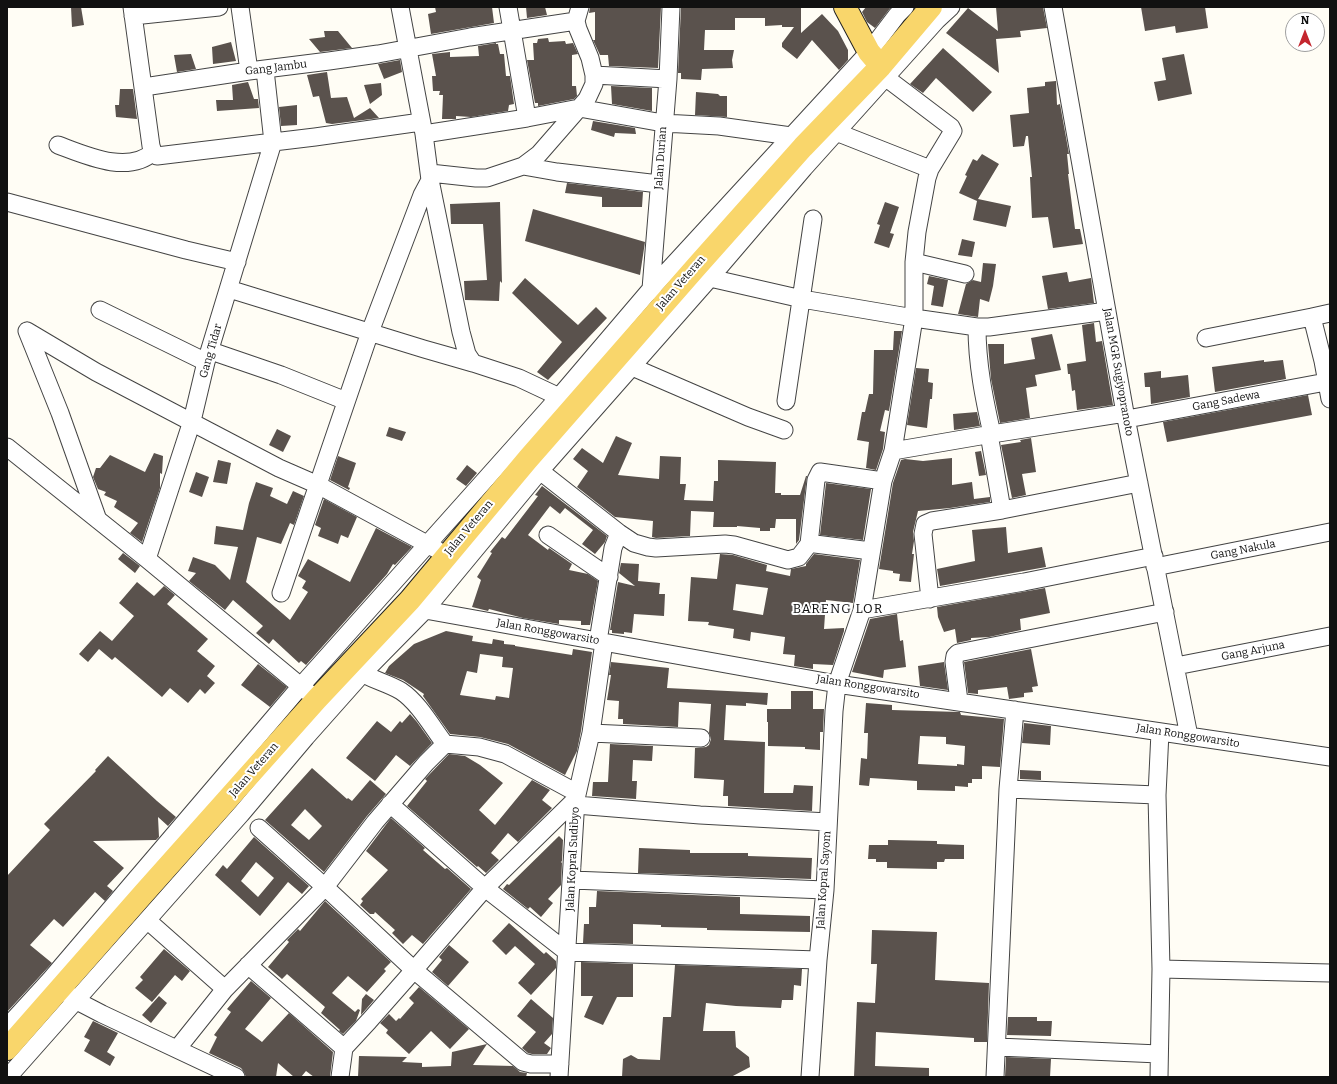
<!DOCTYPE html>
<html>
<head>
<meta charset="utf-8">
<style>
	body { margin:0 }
	#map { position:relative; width:1337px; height:1084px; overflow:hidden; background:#fffdf5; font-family:Bitter,serif }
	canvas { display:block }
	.frame { position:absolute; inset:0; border:8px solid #111; pointer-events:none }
	.north { position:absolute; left:1285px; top:12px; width:40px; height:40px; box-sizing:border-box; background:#fff; border:1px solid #a0a0a0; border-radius:50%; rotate:0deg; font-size:11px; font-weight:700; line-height:16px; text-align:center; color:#111 }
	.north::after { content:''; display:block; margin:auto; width:14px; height:18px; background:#c4262e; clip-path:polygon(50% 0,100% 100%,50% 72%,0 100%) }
</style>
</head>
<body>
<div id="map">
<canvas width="1337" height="1084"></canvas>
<div class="frame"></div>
<div class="north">N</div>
</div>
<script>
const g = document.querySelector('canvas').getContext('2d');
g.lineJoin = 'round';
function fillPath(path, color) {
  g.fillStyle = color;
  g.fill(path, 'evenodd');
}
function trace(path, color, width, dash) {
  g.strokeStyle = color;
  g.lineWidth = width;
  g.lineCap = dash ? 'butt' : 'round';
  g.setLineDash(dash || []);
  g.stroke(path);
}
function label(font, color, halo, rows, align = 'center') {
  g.font = font + ' Bitter,serif';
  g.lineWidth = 4;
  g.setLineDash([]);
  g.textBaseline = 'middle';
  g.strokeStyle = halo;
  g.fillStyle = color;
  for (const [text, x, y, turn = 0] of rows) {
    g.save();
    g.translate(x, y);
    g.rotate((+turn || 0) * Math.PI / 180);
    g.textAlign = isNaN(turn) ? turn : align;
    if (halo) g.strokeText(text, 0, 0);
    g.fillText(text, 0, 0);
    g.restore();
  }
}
fillPath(new Path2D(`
	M71 7H81L84 25 72 27Z
	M435 7H492L494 23 431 34 428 14 436 12Z
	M526 7H545L547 15 527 18Z
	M590 7 611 8V7H661L658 68 609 66 608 55H600L593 40H595V12L589 13Z
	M681 7H801V33L822 14 838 31 848 50V60L839 70 812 40 797 59 782 47V43L794 27H782V25L765 26V18H735V30H705L704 50H734L732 60 733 68 702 69 701 80 681 79V73H678Z
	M866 7H891L875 28 867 22 862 12Z
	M996 7H1043L1047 28 1020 31 1021 37 996 39 999 73 946 33 968 8 998 31Z
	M1141 7H1205L1208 28 1176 33 1175 26 1145 31Z
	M324 31H338L352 48 320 52 309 39 325 37Z
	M548 38 549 42 565 41 566 44 573 43 578 54 572 55V86H576L577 96 574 99 538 106V103H535L527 60H534L533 43H537L538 39Z
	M231 42 236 61 213 64 212 47Z
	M496 43V44H498L500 54H504L506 76H510L514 104 509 105 508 111 471 117 456 116V119H442L443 95H439L440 91H433L432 76H436L432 54 450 52V57L479 56 478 46Z
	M943 48 992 92 973 112 936 78 923 93 910 84Z
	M191 54 196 69 177 72 174 55Z
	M1184 54 1192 94 1158 101 1154 82 1166 80 1162 58Z
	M400 60 402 72 384 79 378 64Z
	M327 72 331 98 347 97 354 118 370 108 379 118 332 124 326 123 319 96 313 97 307 75Z
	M1056 81 1057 105 1060 104 1069 154H1067L1069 174H1068L1075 229H1080L1083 244 1053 248 1048 217 1032 218 1030 177H1032L1028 136H1026L1024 146 1013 147 1010 115 1029 113 1027 88 1045 86V82Z
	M248 82 254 99H258L259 108 217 111 216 100H233L232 85Z
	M381 83 382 95 370 104 364 85Z
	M611 86 652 88V111L612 104Z
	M120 89H133L137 119 116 117 115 105H119Z
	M696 92 718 94 720 96H727V117L695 115Z
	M297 105V125L281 126 279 107Z
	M593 121 635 128 636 134 615 133 614 137 591 130Z
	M982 154 999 164 978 199 1011 206 1006 227 973 220 977 201 959 193 967 176 965 175 973 159 977 161Z
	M567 183 643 192 642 207H602V197L565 193Z
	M500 202 502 283 500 281 499 301 465 300 464 281 487 280 483 224H451L450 204Z
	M885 202 899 207 890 233 894 234 889 248 874 243 880 225 877 224Z
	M533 209 645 242 640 275 525 241Z
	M962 239 975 242 972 257 958 255Z
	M983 263 996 264 993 286 989 302 980 299 978 317 958 314 966 284 973 280 981 282Z
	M1067 272 1069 282 1091 278 1094 303 1048 309 1042 276Z
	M929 276 948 280 943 307 931 305 934 286 927 284Z
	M525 278 578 325 596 307 607 318 548 380 537 372 562 342 512 293Z
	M1094 323 1096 342 1102 341 1113 405 1077 410 1075 390 1072 391 1070 374H1068L1067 364 1086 361 1082 325Z
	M894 331H902L889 411 885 410 880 431 885 432 883 449 876 470 866 468 869 442 857 440 862 412H865L869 394H873L874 350H893Z
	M1052 334 1061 370 1035 375 1037 386 1026 388 1030 418 1000 423 991 379 988 344H1004V364L1035 359 1031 338Z
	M1264 360V362L1283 360 1286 379 1215 392 1212 367Z
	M916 368 929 369 928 382 933 383 932 399H930L927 428 907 425Z
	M1161 371V378L1188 375 1190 397 1151 404 1150 387H1145L1144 373Z
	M1308 395 1312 415 1167 442 1163 422Z
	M977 412 980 426 954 430 953 414Z
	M389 427 406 432 402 441 386 436Z
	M277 429 291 436 283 452 269 445Z
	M616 436 632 443 618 475 659 479 660 456 681 457 680 484H686L684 500 713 501 714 481H718V460L776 462 775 493H781V495H800L806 476H807L799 540 796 544V519H776L775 528H770V531H760V528L737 526V527H713L714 512 691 511 690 536 656 538 652 537 653 521 615 517 577 487 588 471 573 459 582 448 603 463Z
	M1031 438 1036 472 1022 474 1026 495 1012 498 1001 445 1021 442 1020 440Z
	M980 446 986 475 979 476 975 452 981 451Z
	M154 453 163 456 162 474 160 473V488L142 542 130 533 138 523 114 507 117 501 104 495 106 492 98 489 93 477 96 468H100L110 455 145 472Z
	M338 456 356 463 348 487 350 488 349 490 330 480Z
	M952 458V485L972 482 974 499 990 497V502L950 508 918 511 913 532 914 541 912 554H914L911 582 899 581 900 574 893 573V571L879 569 893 483 901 460 905 459 923 461Z
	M218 460 231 463 227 484 213 482Z
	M467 465 477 473 466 486 456 479Z
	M196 472 209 477 202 497 189 492Z
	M256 482 273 488 270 496 287 504 293 491 304 496 294 525 290 523 281 544 257 537 246 582 290 620 308 592 302 588 306 581 298 576 308 559 350 582 376 528 412 547 395 565 393 564 387 574 306 665 301 661 299 663 273 639 269 644 256 633 263 626 233 600 225 610 189 581 196 573 188 571 193 557 215 565 230 580 238 547 214 544 216 526 243 530 249 503Z
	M826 483 871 489 863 540 820 535Z
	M542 486 607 536 605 542 595 554 582 544 593 530 565 508 560 514 550 506 528 535 548 550 549 548 572 564 569 570 588 574 598 581 590 625H581V621L559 620V624L523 618 489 609 488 611 472 607 481 580 477 577 492 553 490 552 502 537 505 539 538 496 535 495Z
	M324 499 357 517 348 538 341 535 338 544 318 536 321 528 315 525Z
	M1006 527 1008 553 1042 547 1046 567 940 586 937 569 975 561 972 530Z
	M123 553 140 566 135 573 118 559Z
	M720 554 733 555 767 565 766 571 790 576 791 569 806 566V564L814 554 860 560 853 603 826 600 824 629 844 628V631L833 665 813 664V669L794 666 795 655 783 654 785 637 751 632 750 641 733 638 734 629 708 625 709 622 688 621 691 577 717 579ZM736 584 768 588 763 615 733 610Z
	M621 563 639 564 638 581 660 583 659 594H665L664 616 634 614 632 633 624 632V634L612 633V630H610L618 582 635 586 619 573Z
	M137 582 154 596 164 586 175 595 167 604 208 639 197 651 215 666 207 676 215 683 205 694 200 689 188 703 170 688 162 697 115 657 112 660 99 649 88 662 79 654 100 631 112 641 134 616 119 603Z
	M1045 588 1050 613 1020 619 1021 630 989 637 971 638V640L957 643 955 629 944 632 938 617 937 607Z
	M897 614 900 641 903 640 906 667 884 670 883 678 852 672 870 619Z
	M446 631 473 636 472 641 492 644 493 639 504 641V644L515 645V646L572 655 573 649 592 652 581 731 577 751 565 775 508 744 480 737 450 734 423 696 424 694 403 680 385 673 389 666 414 644ZM480 654 503 657 502 667 513 668 509 698 496 696 495 700 460 695 467 671 477 673Z
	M1031 649 1038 686 1032 687 1033 692 1024 693V697L1009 699 1007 687 978 690V694L968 693 964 662Z
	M611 662 669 668 667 688 768 693 767 705 746 703V706L726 705 724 740 765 742 764 793H793L794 785 813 786 812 811 728 806V796H723L724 780 694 778 695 748 706 747 709 745 711 739 709 733 711 704 679 702 678 727 623 724V719H618L619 701 607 700 611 675H609Z
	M944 662 948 690 920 686 918 666Z
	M258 664 287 687 270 707 241 685Z
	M791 691H813V709H824L823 732H820V750L805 749V747L768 746V722H767V709H791Z
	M866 703 892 705V710L960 712 961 715 1004 719 1000 767 982 766V779H972V783H968V787L955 786V791L917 790V781L870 778 869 786 859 785 861 758 867 759 868 733H864ZM920 736 946 737V744L965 746 964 765 957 764V766L918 764Z
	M410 714 417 722 432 743 410 766 396 755 375 781 346 758 377 721 391 732 400 721 402 723Z
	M1024 723 1051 726 1050 745 1022 743Z
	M610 744 653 746 652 761 633 760 632 781H637L636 799 592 796 593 782H608Z
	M449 754 465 756 480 765 503 783 479 810 495 825 532 780 550 790 542 800 552 808 518 842 508 833 491 853 499 860 486 873 478 866 477 867 407 806 427 781 425 779Z
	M108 756 157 801 176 817 168 826 158 817 159 837 156 840 93 841 124 868 107 886 113 891 105 901 95 892 63 927 54 919 30 945 52 963 7 1012V876L50 830 44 824 96 771 95 770Z
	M312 768 347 799 348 798 352 801 370 780 386 794 367 816 324 872 265 820ZM305 809 322 826 309 840 291 825Z
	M1020 770 1041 771V780L1020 779Z
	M391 818 425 848 423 850 445 869 447 868 471 889 423 944 412 935 403 944 392 933 395 930 375 912 374 914H370L360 905 363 901 361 899 388 870 366 851Z
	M559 836 563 840 562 861 561 862 562 863 561 885 548 899 553 903 541 917 530 907 528 909 503 889 507 884 509 885Z
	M254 837 309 886 302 894 288 882 260 916 215 875 223 865 227 869ZM256 862 274 878 258 897 241 881Z
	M888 840 937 841V844L964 845V859H945L944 862H937V869L887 868V862H876V859H868L869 845H888Z
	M639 848 690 850V853H748V856L812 858 811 879 638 873Z
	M597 891 740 897V914L810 916V932L707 930V928L661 927V925L633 924V944L583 943 584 924H589V907H596Z
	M325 901 391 962 384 969 386 971 367 992 348 976 332 993 355 1012 358 1009 360 1010 356 1021 343 1034 339 1031 340 1030 321 1013 325 1007 287 974 282 979 268 967 289 942 287 940 298 929 300 931Z
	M509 923 544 954 546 952 556 961V968L531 995 518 983 535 964 515 946 506 955 492 941Z
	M872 930 937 932 935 980 989 983 987 1042H974V1038L876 1032 875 1066 929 1068V1077H854L857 1002 875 1003 877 964H871Z
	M449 945 469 962 448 986 432 972 442 960 439 957Z
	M164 949 190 971 182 981 175 975 152 1002 135 988 143 980 140 977Z
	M581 962 633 964V997H617L603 1025 584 1017 593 996H581Z
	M675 965 802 969 801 986 794 985 793 1000H782L781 1008 736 1006 706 1003 703 1031H735L736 1047 749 1057 750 1067 731 1077H622L623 1059 631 1055 638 1059 660 1060 663 1017H671Z
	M251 981 271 998 245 1029 262 1042 289 1013 333 1052 330 1077H314L306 1071 301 1077H294L278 1063 276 1077H246L244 1072 241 1068 209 1053 217 1037 214 1035 231 1012 227 1009Z
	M419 987 469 1029 450 1049 431 1031 409 1054 386 1033 388 1030 380 1023 389 1014 396 1021 399 1018 400 1019 414 1003 409 998Z
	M366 994 374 1000 361 1015 362 999Z
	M159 996 167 1003 151 1023 142 1015Z
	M531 999 553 1018 552 1034 544 1043 551 1048 547 1054H532L528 1053 522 1048 536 1032 517 1016Z
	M1008 1017H1037V1021H1052L1051 1036 1007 1035Z
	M93 1021 118 1033 107 1052 115 1057 110 1066 84 1051 90 1040 84 1037Z
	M487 1044 473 1065 513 1066 520 1072 527 1073 526 1077H358L359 1056 407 1057 402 1062 422 1063V1067L451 1066 452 1052Z
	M1006 1057 1051 1059 1050 1077H1005Z`), '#5a524d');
const minor = new Path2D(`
	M132 7 151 146 153 152 157 156 315 137 421 122
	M240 7 249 71
	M400 7 424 134 430 180 461 332 467 354 473 363 519 378 568 401
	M508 7 527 118
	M1053 7 1125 413 1189 736
	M133 16 219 7
	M594 75 668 79
	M144 87 249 71 329 61 378 54 470 37 576 21
	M836 132 930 169
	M424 134 527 118 579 108 663 123 719 126 791 136 797 142
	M58 145C85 155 128 175 153 152
	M523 166 557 172 659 184
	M430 173 476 178H487L523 166 539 154 587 99 594 84V75L590 58 578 29 576 21 580 7
	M7 202 186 250 237 262
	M914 262 965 274
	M703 272 710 278 802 299 914 318 977 327H989L1107 311
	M229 289 424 349 473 363
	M653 291 651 289 668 79 671 7
	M100 310 206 362
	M1330 313 1312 317 1323 361 1330 399
	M977 327C977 364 984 398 992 434
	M27 331 96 372 279 468 318 485 436 549
	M27 331 60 413 98 520
	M1206 338 1312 317
	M211 351 281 375 346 401
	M623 363 748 417 784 430
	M786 401 813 219
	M1127 419 1326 382
	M7 447 147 559 309 693
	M893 451 992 434 1125 413
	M532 463 540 471 619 533 634 543 648 547 656 548 725 544 734 545 788 560 799 557 809 544H815L871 551
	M1002 510 1139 483
	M548 535 609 577
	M809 544 816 480 820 472 883 481
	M147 559 192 421 206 362 273 142 265 70
	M1155 567 1330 532
	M281 593 370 332 422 195 430 180
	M930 599 923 534 925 524 932 521 1002 510 989 434
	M417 605 425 610 837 684 1330 757
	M862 610 1024 582 1154 556
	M598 641 613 548 619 533
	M1176 666 1330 636
	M354 668C368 679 386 682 401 691 419 703 432 727 445 744
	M959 701 954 662 955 656 958 653 1165 612
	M1015 710 1008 789 1157 795 1161 969 1159 1077
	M591 733 701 738
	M1157 795 1160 732
	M390 804 485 888 567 952 818 960
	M576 805 700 815 828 822
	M259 828 325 887 414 970 369 1021 344 1048 340 1077
	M572 880 825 890
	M147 920 225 989
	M248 965 344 1048
	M1161 969 1330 973
	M68 994 75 1000 102 1014 236 1077
	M7 1027 50 980 300 687 559 397 651 289 869 52 897 15 905 7
	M998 1047 1159 1054
	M177 1049 225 989 325 887 375 822 426 763 445 744 479 747 505 754 577 793
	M560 1064H531L523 1062 414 970 485 888 576 799
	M8 1077 241 814 306 737 362 674 425 610 540 471 710 278 804 168 937 20 951 7
	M559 1077 576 799 591 733 604 642
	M810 1077 818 960 825 890 834 711 837 684 862 610 883 481 893 451 914 318V262L917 232 927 178 930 169 953 131 951 127 885 77
	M995 1077 1008 789`);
const major = new Path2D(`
	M845 7 869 52 881 66
	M7 1049 144 893 317 699 410 600 528 459 697 266 803 147 881 66 931 7`);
trace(minor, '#444', 19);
trace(major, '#222', 24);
trace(minor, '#fff', 17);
trace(major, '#f9d66b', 22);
label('11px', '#111', '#fff', [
	["Gang Jambu",276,68,-7],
	["Jalan Durian",661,158,-86],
	["Jalan Veteran",681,283,-49],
	["Gang Tidar",211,351,-74],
	["Jalan MGR Sugiyopranoto",1118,372,80],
	["Gang Sadewa",1226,401,-11],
	["Jalan Veteran",469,528,-50],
	["Gang Nakula",1243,550,-11],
	["Jalan Ronggowarsito",548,632,10],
	["Gang Arjuna",1253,651,-11],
	["Jalan Ronggowarsito",868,687,9],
	["Jalan Ronggowarsito",1188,736,9],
	["Jalan Veteran",254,770,-49],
	["Jalan Kopral Sudibyo",573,859,-87],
	["Jalan Kopral Sayom",824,880,-86]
]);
g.letterSpacing = '1px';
label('13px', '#111', '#fff', [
	["BARENG LOR",838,609]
]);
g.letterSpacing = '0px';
</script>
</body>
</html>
